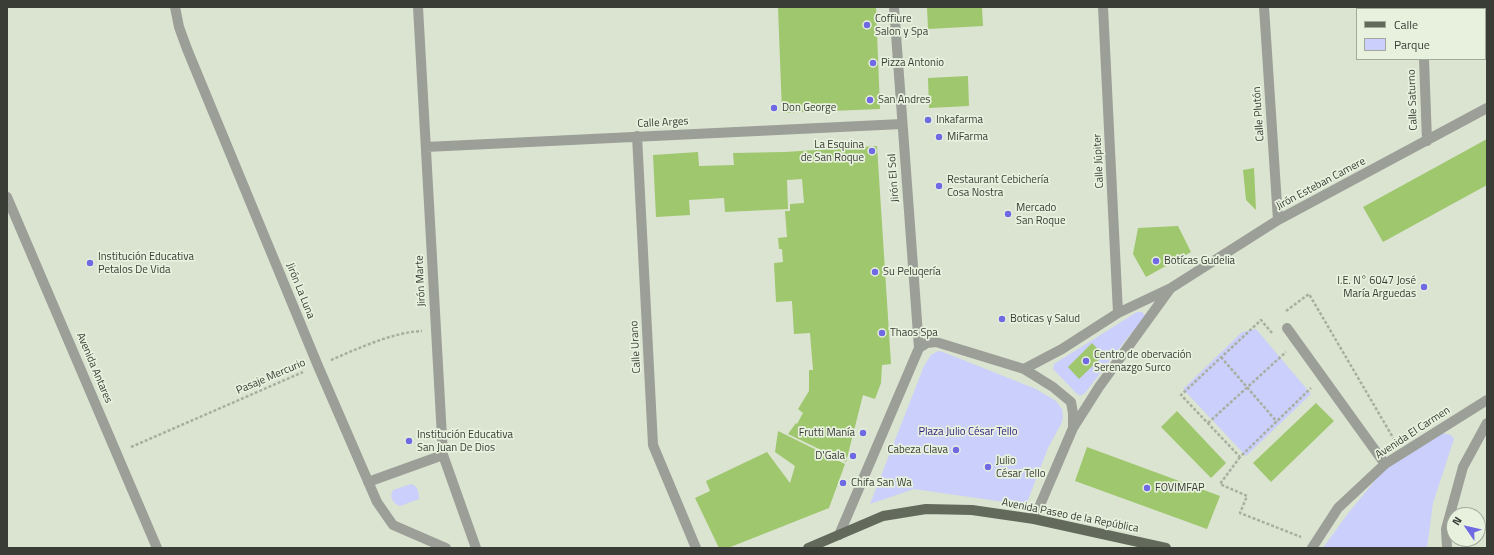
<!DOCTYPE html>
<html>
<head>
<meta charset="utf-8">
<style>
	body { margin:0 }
	#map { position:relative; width:1494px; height:555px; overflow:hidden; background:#dbe4d1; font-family:"Titillium Web",sans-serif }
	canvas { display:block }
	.frame { position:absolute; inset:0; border:8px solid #393d36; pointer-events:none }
	.legend { position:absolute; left:1356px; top:8px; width:130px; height:52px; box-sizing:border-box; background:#e8f1de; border:1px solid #a2a99b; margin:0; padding:5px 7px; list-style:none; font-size:12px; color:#393d36 }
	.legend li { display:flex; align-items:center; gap:8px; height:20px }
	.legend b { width:20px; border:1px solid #a2a99b }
	.north { position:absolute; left:1446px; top:507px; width:40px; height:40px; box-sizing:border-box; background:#e8f1de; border:1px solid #a2a99b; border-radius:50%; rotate:304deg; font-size:11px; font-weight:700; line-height:16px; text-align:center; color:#393d36 }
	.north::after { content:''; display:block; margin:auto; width:14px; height:18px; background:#6f69e4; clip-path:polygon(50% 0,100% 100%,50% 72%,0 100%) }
</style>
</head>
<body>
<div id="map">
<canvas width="1494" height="555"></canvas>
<div class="frame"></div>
<ul class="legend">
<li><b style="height:5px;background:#636a5c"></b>Calle</li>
<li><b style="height:11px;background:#cbcffb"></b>Parque</li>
</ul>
<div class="north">N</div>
</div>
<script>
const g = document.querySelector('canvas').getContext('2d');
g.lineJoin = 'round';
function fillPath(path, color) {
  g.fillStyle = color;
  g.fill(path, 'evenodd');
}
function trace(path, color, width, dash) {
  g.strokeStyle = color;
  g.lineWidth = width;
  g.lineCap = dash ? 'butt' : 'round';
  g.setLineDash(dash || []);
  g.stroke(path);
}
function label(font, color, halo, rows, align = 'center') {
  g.font = font + ' "Titillium Web",sans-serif';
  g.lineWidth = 3.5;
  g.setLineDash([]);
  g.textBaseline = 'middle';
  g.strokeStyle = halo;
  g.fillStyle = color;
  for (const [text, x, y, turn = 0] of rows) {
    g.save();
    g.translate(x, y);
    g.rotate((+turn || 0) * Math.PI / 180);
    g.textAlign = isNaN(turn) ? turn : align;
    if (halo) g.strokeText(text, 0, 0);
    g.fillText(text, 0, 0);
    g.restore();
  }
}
fillPath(new Path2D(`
	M1137 312H1142L1145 315V318L1128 337 1085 393 1080 396 1076 393 1053 369 1054 364Z
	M1256 329 1311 394 1246 456 1183 389 1242 332Z
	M938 351 943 352 1036 389 1056 401 1062 409 1063 417 1061 424 1048 448 1026 505 914 489 870 504 924 366 931 355Z
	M1442 433 1451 435 1454 439 1433 503 1427 548H1323L1346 516 1386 467Z
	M411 484C418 486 419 492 419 499L400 506C395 504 393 502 391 496L393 490Z`), '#cbcffb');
fillPath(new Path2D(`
	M778 7H876L880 109 782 113Z
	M927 7H982L983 26 928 29Z
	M968 76 969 106 929 108 928 78Z
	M1487 139V185L1383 242 1363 207Z
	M877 146 891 364 882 365 881 383 875 399 863 395 846 462 788 434 796 423 797 424 803 413 798 409 809 391V370H813L810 333 794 334 792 301 776 302 774 263 783 262 782 249H779L778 238 787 237 785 211H790V204L804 203 802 179 787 180 788 209 725 212 724 198 689 200 690 215 656 217 653 155 698 152 699 166 734 165 733 153 785 152Z
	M1254 168 1256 210 1246 200 1243 170Z
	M1178 226 1191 252 1146 277 1133 254 1138 228Z
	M1092 343 1104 355 1079 379 1068 367Z
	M1316 403 1334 421 1271 482 1253 463Z
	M1177 411 1226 463 1211 478 1161 427Z
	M778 431 845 464 829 508 728 548H719L695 498 710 491 706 481 767 452 790 483 795 466 775 452Z
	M1087 447 1220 496 1207 529 1075 481Z`), '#9fc76d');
trace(new Path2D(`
	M1286 311 1309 294 1395 441
	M1272 333 1261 320 1181 395 1240 457 1311 388
	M1221 357 1277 422
	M331 360C357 349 393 332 422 331
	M1208 423 1286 352
	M131 447 303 372
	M1240 457 1220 484 1247 496 1240 513 1301 537`), '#a8afa0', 2.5, [3, 2]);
trace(new Path2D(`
	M175 7 179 27 187 49 318 366 377 502 393 525 446 548
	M418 7 443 455 476 548
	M894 7 919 348
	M1103 7 1118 313
	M1264 7 1278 220
	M1421 7 1422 9
	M1424 59 1427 141
	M637 136 653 445 696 548
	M426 147 902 124
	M7 197 157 548
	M1287 328 1385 464
	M1024 369 1062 349 1118 313 1171 288 1278 220 1487 108
	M1073 428 1099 387 1170 289
	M368 482 443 455
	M839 535 919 348 927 343 936 342 1024 369 1053 387 1071 402 1073 413V428L1034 519
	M1312 548 1338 508 1385 464 1487 400
	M1447 548 1446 529 1463 467 1487 423`), '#9b9f97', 10);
trace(new Path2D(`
	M808 548 883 516 926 509 972 510 1034 519 1166 548`), '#636a5c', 10);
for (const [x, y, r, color] of [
	[867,25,4,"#6f69e4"],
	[873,63,4,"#6f69e4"],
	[870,100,4,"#6f69e4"],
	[774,108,4,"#6f69e4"],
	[928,120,4,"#6f69e4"],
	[939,137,4,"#6f69e4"],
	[872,151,4,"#6f69e4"],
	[939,186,4,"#6f69e4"],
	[1008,214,4,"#6f69e4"],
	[1156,261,4,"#6f69e4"],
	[90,263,4,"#6f69e4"],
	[875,272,4,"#6f69e4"],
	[1424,287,4,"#6f69e4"],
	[1002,319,4,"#6f69e4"],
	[882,333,4,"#6f69e4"],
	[1086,361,4,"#6f69e4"],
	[863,433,4,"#6f69e4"],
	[409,441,4,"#6f69e4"],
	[956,450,4,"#6f69e4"],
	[853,456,4,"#6f69e4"],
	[988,467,4,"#6f69e4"],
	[843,483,4,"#6f69e4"],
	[1147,488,4,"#6f69e4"]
]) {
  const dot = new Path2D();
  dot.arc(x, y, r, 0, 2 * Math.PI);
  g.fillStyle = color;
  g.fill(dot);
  trace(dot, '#e8f1de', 1.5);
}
label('11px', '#393d36', '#e8f1de', [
	["Coffiure",875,19],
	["Salon y Spa",875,32],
	["Pizza Antonio",881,63],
	["San Andres",878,100],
	["Don George",782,108],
	["Inkafarma",936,120],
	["MiFarma",947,137],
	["La Esquina",864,145,"right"],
	["de San Roque",864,158,"right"],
	["Restaurant Cebichería",947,180],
	["Cosa Nostra",947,193],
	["Mercado",1016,208],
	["San Roque",1016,221],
	["Institución Educativa",98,257],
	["Petalos De Vida",98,270],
	["Botícas Gudelia",1164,261],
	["Su Peluqería",883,272],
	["I.E. N° 6047 José",1416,281,"right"],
	["María Arguedas",1416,294,"right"],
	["Boticas y Salud",1010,319],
	["Thaos Spa",890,333],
	["Centro de obervación",1094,355],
	["Serenazgo Surco",1094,368],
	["Frutti Manía",855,433,"right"],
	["Institución Educativa",417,435],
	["San Juan De Dios",417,448],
	["Cabeza Clava",948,450,"right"],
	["D'Gala",845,456,"right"],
	["Julio",996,461],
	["César Tello",996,474],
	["Chifa San Wa",851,483],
	["FOVIMFAP",1155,488]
], 'left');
label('11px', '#393d36', '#e8f1de', [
	["Calle Saturno",1413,100,-92],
	["Calle Plutón",1259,114,-94],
	["Calle Arges",663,123,-3],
	["Calle Júpiter",1099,161,-93],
	["Jirón El Sol",894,178,-94],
	["Jirón Esteban Camere",1321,184,-28],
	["Jirón Marte",421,281,-93],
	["Jirón La Luna",300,291,68],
	["Calle Urano",636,347,-93],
	["Avenida Antares",94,368,67],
	["Pasaje Mercurio",271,377,-23],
	["Avenida El Carmen",1413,433,-33],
	["Avenida Paseo de la República",1070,516,11]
]);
label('11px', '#2d1c7f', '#e8f1de', [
	["Plaza Julio César Tello",968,432]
]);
</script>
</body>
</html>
